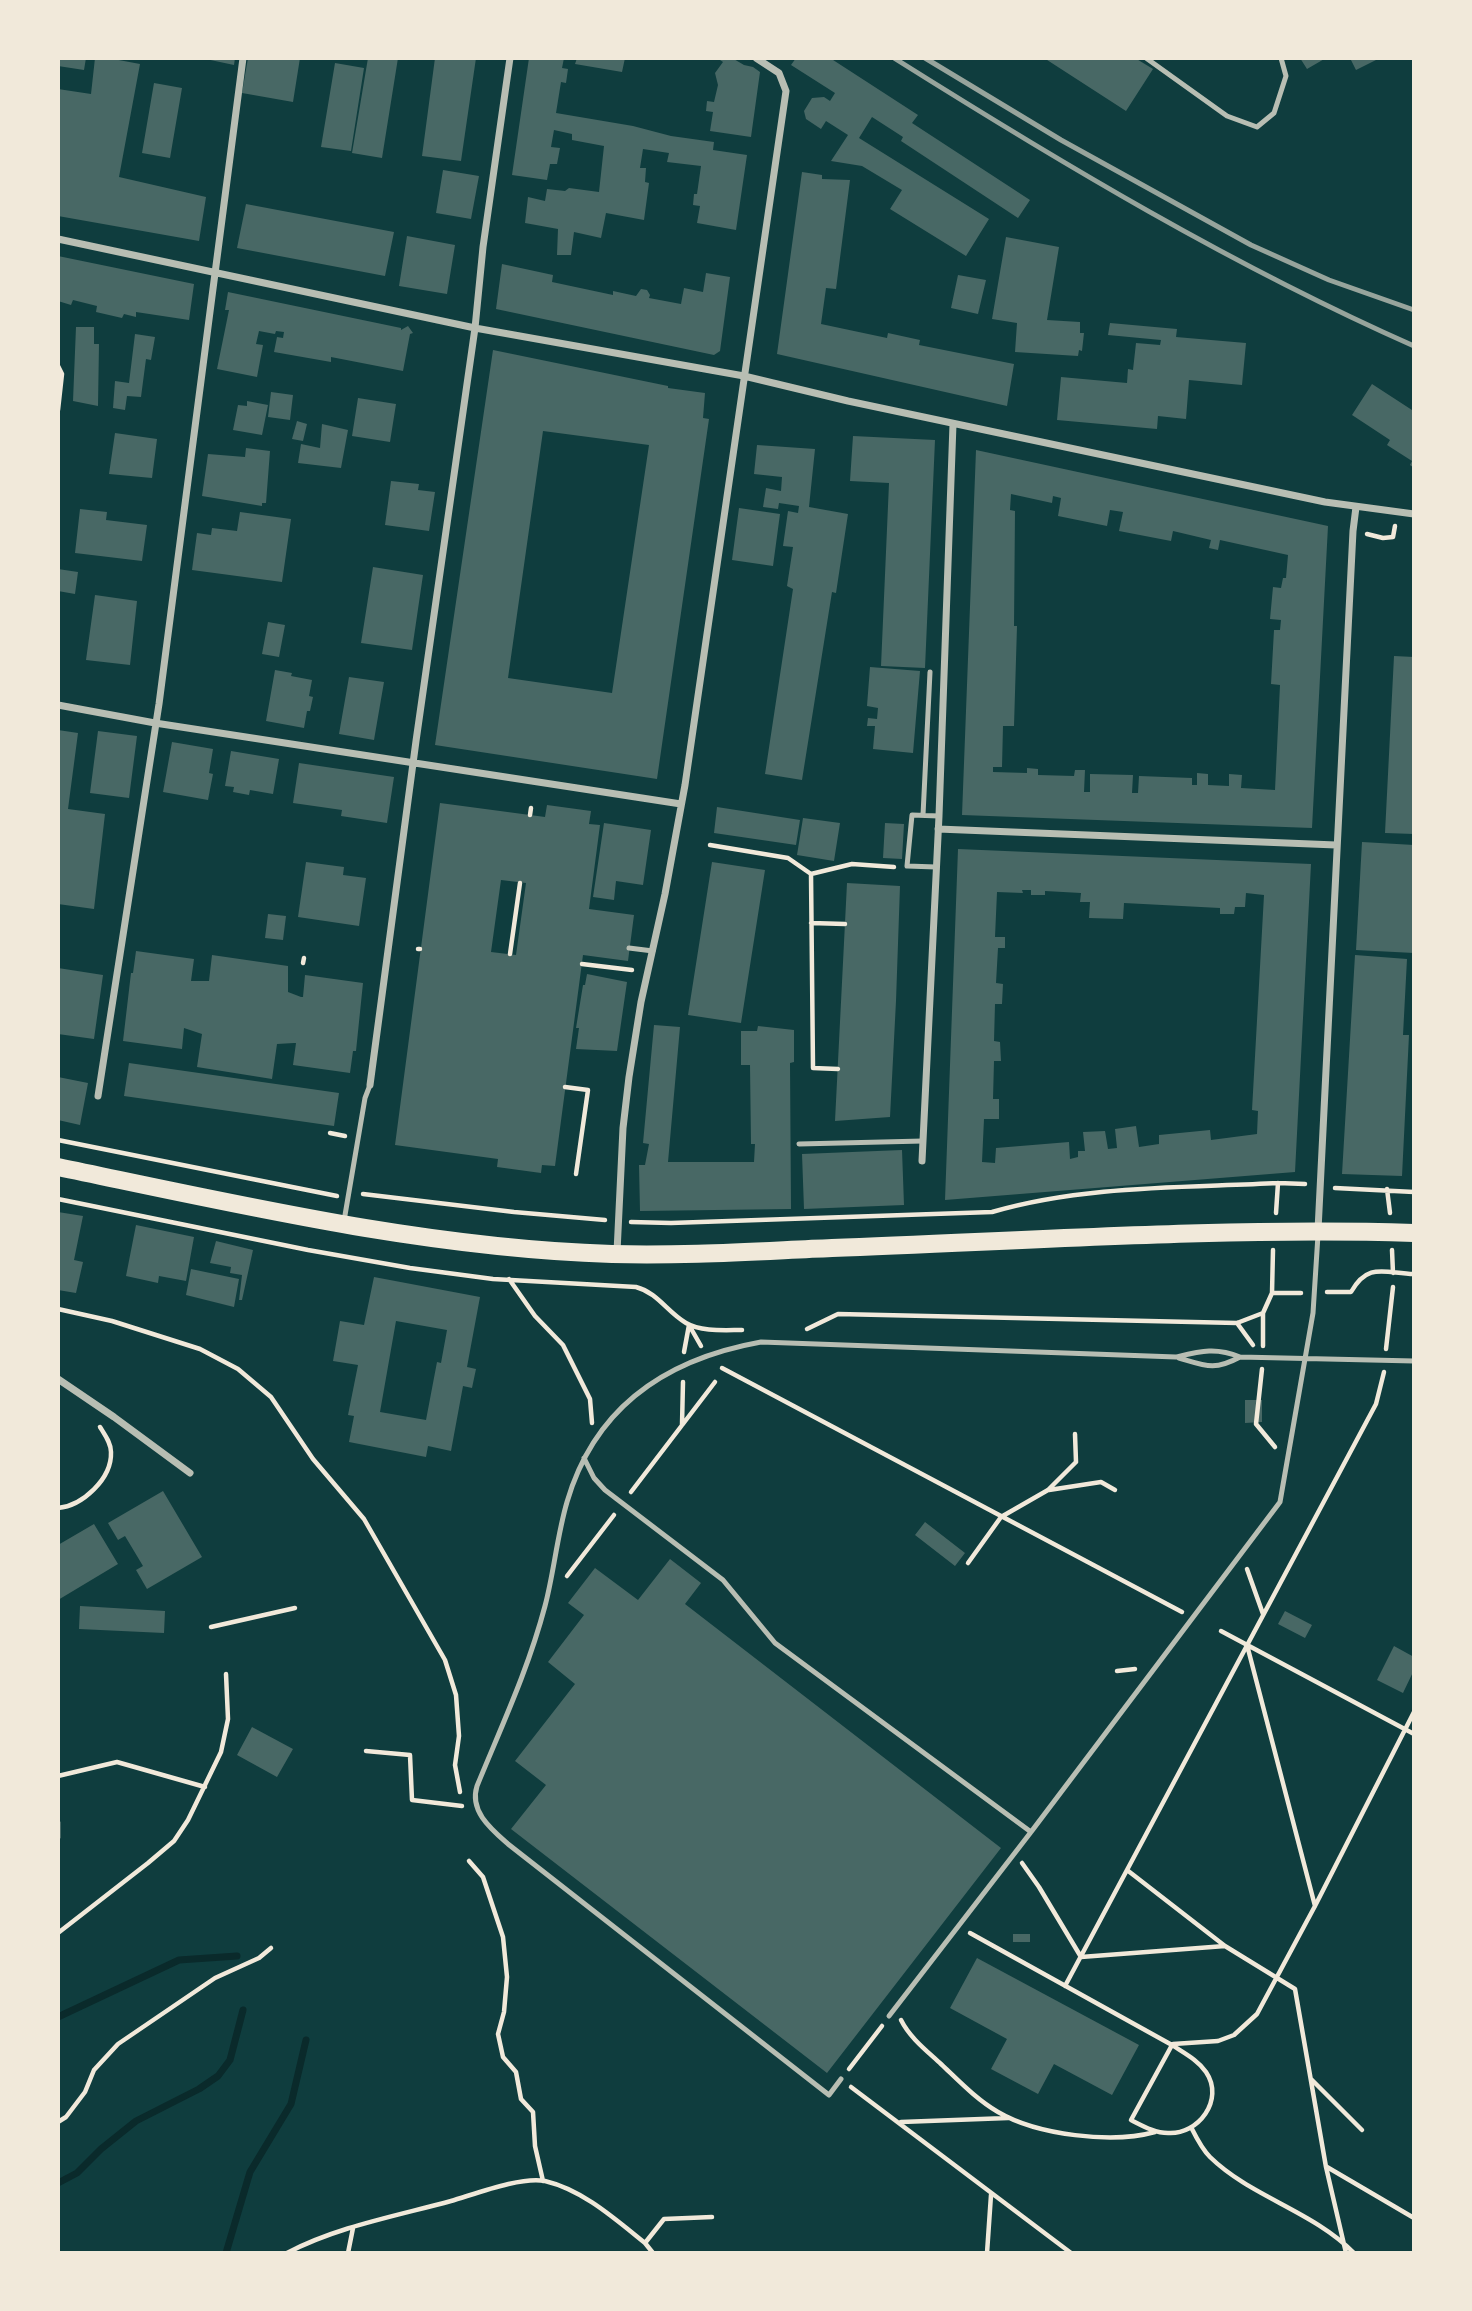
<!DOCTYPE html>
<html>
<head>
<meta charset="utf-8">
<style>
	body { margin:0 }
	#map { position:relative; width:1472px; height:2311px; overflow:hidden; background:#0f3d3e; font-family:Ubuntu,sans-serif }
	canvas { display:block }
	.frame { position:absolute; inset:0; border:60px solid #f1e9da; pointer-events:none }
</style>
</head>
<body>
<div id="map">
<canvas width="1472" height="2311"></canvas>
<div class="frame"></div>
</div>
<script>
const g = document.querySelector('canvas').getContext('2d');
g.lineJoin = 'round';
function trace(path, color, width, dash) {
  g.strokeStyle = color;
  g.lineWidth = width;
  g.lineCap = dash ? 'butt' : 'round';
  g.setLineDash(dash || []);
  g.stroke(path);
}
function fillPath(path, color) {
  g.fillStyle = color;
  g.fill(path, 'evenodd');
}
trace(new Path2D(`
	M58 2017 179 1960 237 1956
	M58 2183 77 2173 101 2149 136 2121 199 2089 218 2076 230 2060 243 2010
	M226 2253 250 2172 291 2104 306 2040`), '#0a2a2b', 7);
fillPath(new Path2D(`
	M58 58H86L84 70 58 66Z
	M95 58H108L140 64 119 177 206 197 199 241 58 216V89L91 94Z
	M201 58H235L234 65Z
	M248 58H300L293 102 242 93Z
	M368 58H398L382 158 352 153Z
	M435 58H476L461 161 422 156Z
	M529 58H564L562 68 568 69 566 83 561 82 556 113 633 126 671 136 714 142 713 150 747 155 736 230 697 223 700 206 693 205 694 194H697L701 166 667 162 669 153 643 149 640 168H646L645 182 649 183 644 220 606 213 601 238 574 232 571 255H557L558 229 525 223 528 197 545 201 547 189 565 191 569 188 599 192 604 146 572 140V134L554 130 551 147 560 148 557 164H550L547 180 512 175Z
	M577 58H625L622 72 575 64Z
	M717 58H732L744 65 753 67 760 72 751 137 710 131 713 112 706 111 707 101 714 102 718 85 715 73 723 62Z
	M796 58H830L918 115 912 123 1030 200 1018 218 901 141 903 137 872 117 859 138 989 219 966 256 890 209 902 190 862 166 831 161 848 135 826 121 821 129 806 119 804 111 812 98 824 97 830 101 835 93 791 65Z
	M1044 58H1135L1153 69 1126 111Z
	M1300 58H1326L1307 69Z
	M1350 58H1380L1356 70Z
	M335 63 364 68 351 151 321 147Z
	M154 83 182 88 170 158 142 153Z
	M443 170 479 176 471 219 436 213Z
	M802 172 822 175V179L850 180 836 289 826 288 821 324 887 338 888 333 920 340 919 345 1014 364 1007 406 777 354Z
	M246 204 394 232 385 276 237 248Z
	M407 236 455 245 447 294 399 286Z
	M1006 237 1059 247 1047 320 1080 322V333H1084L1082 351 1079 350 1078 356 1015 352 1017 323 992 319Z
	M58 256 194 284 189 320 136 312V317L124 314 122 318 96 312 97 306 73 300 71 305 58 301Z
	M502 264 553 275 552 282 613 295V291L636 296 641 289 647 290 650 295 649 298 681 304 684 288 703 292 706 273 730 277 720 351 714 355 496 309Z
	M958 275 986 280 978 314 951 308Z
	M228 292 401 328V330L408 326 413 333 410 334 403 371 331 357V362L274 352 277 337 283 338 284 332 276 331 275 334 259 331 256 344 263 345 257 377 217 369 229 310H225Z
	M1110 323 1177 329 1176 337 1246 343 1242 385 1189 380 1186 419 1158 416 1157 429 1057 420 1061 377 1127 383 1128 369 1133 370 1136 343 1160 345 1161 340 1108 335Z
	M76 327H94V344H99L98 406 73 401Z
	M135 334 155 337 151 360 146 359 141 397 127 396 125 410 113 408 115 381 129 383Z
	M493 350 668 386V388L705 393 703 418 709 419 657 779 435 745ZM543 431 649 445 612 693 508 678Z
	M1372 384 1412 410 1414 406V468L1410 465 1412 461 1387 445 1390 440 1352 415Z
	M271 392 293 395 290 420 268 417Z
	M358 398 396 404 390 442 352 436Z
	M247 401 268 405 262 435 233 430 238 405 247 406Z
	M297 421 307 424 303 441 292 439Z
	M322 424 348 430 341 468 298 463 301 444 320 448Z
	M115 433 157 439 152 478 109 474Z
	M853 436 935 440 925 668 881 666 889 483 850 481Z
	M757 445 815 449 809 507 848 514 836 593 832 592 802 780 765 774 793 589 787 586 793 547 783 546 788 511 798 513 799 506 779 503 778 509 763 507 766 488 781 491 782 477 754 474Z
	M246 448 270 451 266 503H262V506L202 496 208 454 245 457Z
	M976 450 1328 526 1312 828 962 815ZM1011 494 1052 503 1053 496 1061 498 1058 516 1107 526 1110 510 1123 512 1119 531 1171 541 1173 531 1211 540 1209 548 1218 550 1220 540 1288 555 1286 578H1283L1281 588 1273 587 1270 619 1281 620 1280 630H1274L1271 684 1280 685 1275 790 1241 788 1242 775 1229 774V786L1208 785V774L1197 773V785H1192V778L1139 776 1138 793H1132L1133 775 1090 774V792H1084L1085 770H1075L1074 776 1038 775V769L1027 768V773L993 772V767H1002L1003 726H1014L1017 626H1014L1015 511 1010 510Z
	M391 481 419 484 418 490 435 492 429 531 385 525Z
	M739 508 780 514 773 566 732 560Z
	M80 509 107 512 106 520 147 525 142 561 75 553Z
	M240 512 291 519 282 582 192 570 197 533 211 535 212 528 237 531Z
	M373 567 423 575 412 650 361 643Z
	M58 569 78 572 75 594 58 591Z
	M95 595 137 601 130 665 86 660Z
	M268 622 285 625 279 657 262 654Z
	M1394 656 1414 657V834L1385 833Z
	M870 667 920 671 913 753 873 749 875 726H867L868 718 877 719 878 708 867 706Z
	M275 670 292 673 291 676 312 680 309 696 313 697 310 711H307L304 728 266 721Z
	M349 677 384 682 374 740 339 734Z
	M58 730 78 733 68 809 105 814 94 909 58 904Z
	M98 731 137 736 129 798 90 793Z
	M172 742 213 749 209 773 213 774 208 800 163 792Z
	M231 751 279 759 273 794 250 790 249 795 233 792 234 787 225 786Z
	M299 763 394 777 387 823 341 816 342 810 293 803Z
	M440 803 545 817 547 805 591 811 589 824 600 825 589 909 634 915 628 961 583 955 555 1166 542 1165 541 1173 497 1167 498 1159 395 1145ZM501 880 526 883 516 955 491 952Z
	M717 807 800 820 796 845 714 833Z
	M803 818 840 823 834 861 797 855Z
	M604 823 651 830 643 885 616 881 614 900 593 897Z
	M885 823 904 824 902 859 883 858Z
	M1362 842 1414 845V953L1356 950Z
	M958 849 1311 864 1295 1172 945 1200ZM1022 890H1031V895H1045V891L1081 893 1080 902H1090L1089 918 1123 919 1124 903 1220 908V914H1234L1235 907H1245L1246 893 1264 895 1252 1110 1258 1111 1257 1134 1211 1140 1210 1130 1159 1135V1144L1139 1147 1136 1126 1115 1129 1117 1148 1108 1149 1105 1131 1083 1132 1085 1151H1078V1157L1070 1159 1069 1142 996 1148 995 1163 982 1162 984 1119H999V1099H993L994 1061H1001L1000 1042 994 1041 995 1004H1002L1003 984 996 983 998 948H1005V937H995L997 892 1023 893Z
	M306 862 344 867 343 875 366 878 359 926 298 917Z
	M712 862 765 870 741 1023 688 1015Z
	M847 883 900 886 896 1001 890 1117 835 1121Z
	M268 914 286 916 283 940 265 938Z
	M136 951 194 959 191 981H209L212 955 288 966V992L301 997H303L305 975 363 983 356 1051H353L350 1073 293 1065 296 1043H294L277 1044 272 1079 197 1067 202 1034 184 1028 182 1049 123 1041 131 973H133Z
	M1355 955 1407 959 1403 1035H1409L1402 1176 1342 1174Z
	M58 968 103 975 94 1039 58 1034Z
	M587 974 627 982 617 1051 576 1049 579 1028H576L583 985H585Z
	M654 1025 680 1027 668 1162H754L755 1144H751L750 1065H741V1031H757L758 1026 794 1030V1062L790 1063 791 1209 640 1211 639 1165H645L649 1144 643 1143Z
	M129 1063 339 1093 334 1126 124 1096Z
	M58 1077 88 1083 80 1125 58 1120Z
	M902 1150 904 1205 804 1209 802 1154Z
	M58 1212 83 1216 74 1260 83 1262 76 1293 58 1290Z
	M136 1225 194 1237 186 1281 159 1276 158 1283 126 1276Z
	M216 1241 253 1250 242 1300H239L242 1275 230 1273 231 1267 210 1263Z
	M191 1269 239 1279 234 1307 186 1295Z
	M374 1277 480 1297 467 1367 476 1369 472 1388 463 1386 451 1451 428 1446 426 1457 349 1442 354 1416 348 1415 358 1365 333 1361 340 1321 364 1325ZM396 1321 447 1330 441 1363 437 1362 426 1420 380 1412Z
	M1245 1400H1262V1422L1245 1423Z
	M163 1491 202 1557 147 1589 136 1570 143 1566 125 1536 118 1540 108 1523Z
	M925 1522 965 1553 955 1566 915 1535Z
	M94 1524 118 1564 58 1600V1545Z
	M670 1559 701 1583 685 1604 1001 1848 827 2073 511 1829 546 1785 515 1761 575 1684 548 1662 584 1615 568 1603 595 1568 638 1600Z
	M80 1606 165 1611 164 1633 79 1629Z
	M1285 1611 1312 1625 1305 1638 1278 1624Z
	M1394 1646 1414 1657V1670L1403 1693 1377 1680Z
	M252 1727 293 1749 277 1777 237 1755Z
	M1013 1934H1030V1942H1013Z
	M977 1958 1139 2045 1112 2095 1054 2064 1038 2094 991 2069 1007 2039 950 2008Z`), '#486865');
trace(new Path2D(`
	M58 366 62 374 58 410
	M1367 534 1383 538 1393 537 1395 526
	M530 815 531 808
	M710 845 788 858 811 874 852 864 894 867
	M811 874 813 1068 838 1069
	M811 923 845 924
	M418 949H420
	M510 954 520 883
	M303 963 304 958
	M582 964 632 970
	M565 1087 588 1090 576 1174
	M330 1133 345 1136
	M58 1140 337 1196
	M1335 1188 1414 1192
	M1387 1189 1390 1213
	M363 1194 514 1212 605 1220
	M58 1199 308 1250 410 1268 493 1279 636 1287C658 1293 667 1312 686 1323 701 1332 725 1330 742 1330
	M1276 1213 1278 1183
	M631 1222 671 1223 992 1212C1085 1185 1183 1188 1278 1183L1305 1184
	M1392 1250 1393 1273
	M509 1279 535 1316 563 1345 590 1399 592 1423
	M1327 1292H1351C1368 1262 1384 1273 1414 1274
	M1272 1293H1301
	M58 1309 112 1321 200 1349 238 1369 271 1397 313 1459 364 1519 445 1660 456 1695 459 1736 455 1765 460 1792
	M1237 1323 1253 1345
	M689 1325 701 1346
	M807 1329 838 1314 1237 1323 1263 1313 1272 1293 1273 1250
	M1263 1346V1313
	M1386 1349 1393 1287
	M684 1352 689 1325
	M722 1368 1182 1612
	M1262 1369 1256 1424 1275 1447
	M682 1425 683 1382
	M1049 1490 1101 1482 1115 1490
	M631 1492 715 1382
	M58 1508C82 1506 112 1479 111 1452 111 1443 105 1435 100 1427
	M968 1563 1001 1517 1048 1490 1076 1462 1075 1434
	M1247 1569 1263 1614
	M567 1576 614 1515
	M211 1627 295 1608
	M1221 1631 1414 1734
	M1247 1645 1315 1906
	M1117 1671 1135 1669
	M366 1751 410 1755 412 1800 462 1806
	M58 1776 117 1762 205 1787
	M58 1822V1838
	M469 1861 483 1877 503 1937 507 1977 504 2012 498 2034 503 2057 516 2072 521 2099 533 2112 535 2146 543 2181
	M1022 1863 1039 1887 1081 1957 1225 1946
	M1127 1870 1225 1946 1295 1989 1326 2167 1346 2253
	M58 1933 148 1863 174 1841 188 1820 221 1752 228 1719 226 1674
	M970 1933 1172 2045C1184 2053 1198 2060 1206 2072 1225 2100 1198 2135 1168 2133 1155 2133 1143 2126 1131 2120L1172 2045
	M1065 1986 1376 1404 1384 1372
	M901 2020C910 2038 927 2051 941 2064 959 2081 977 2100 998 2112 1037 2135 1112 2144 1155 2132
	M1173 2044 1218 2041 1234 2035 1257 2014 1315 1906 1414 1712
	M849 2069 882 2026
	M1311 2079 1362 2130
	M851 2087 1071 2253
	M58 2122 66 2117 85 2092 94 2070 118 2044 215 1978 259 1958 271 1948
	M901 2122 1008 2118
	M1192 2129C1197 2139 1202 2149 1210 2157 1251 2197 1313 2211 1354 2253
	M1327 2167 1414 2218
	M645 2243 664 2219 712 2217
	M287 2253C336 2227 396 2216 451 2201 475 2194 522 2176 545 2181 583 2190 615 2219 645 2243L653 2253
	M348 2253 353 2228
	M987 2253 991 2195`), '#f1e9da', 4.5);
trace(new Path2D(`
	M1146 58 1227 116 1257 127 1274 113 1286 76 1281 58
	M923 815 930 672
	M936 867 907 866 912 815 939 816
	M629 948 653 951
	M799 1144 923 1141
	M344 1221 365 1098 370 1085
	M1179 1358C1206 1366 1214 1371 1240 1357
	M584 1458 594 1478 605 1490 723 1580 775 1643 1031 1832 1280 1502 1313 1313 1318 1235
	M889 2016 1031 1832
	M841 2079 829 2095 508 1844C491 1829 469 1811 477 1786 502 1725 528 1670 545 1606 554 1572 557 1536 567 1502 595 1406 666 1359 761 1342L1176 1357C1201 1351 1216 1347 1240 1357L1414 1361`), '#b8beb3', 5);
trace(new Path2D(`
	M58 239 475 328 744 376 848 401 1325 502 1414 514
	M58 705 155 723 681 804
	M938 829 1336 845
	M370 1085 416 741 475 328 483 247 510 58
	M98 1096 159 704 243 58
	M922 1161 939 816 953 424
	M1318 1230 1353 531 1356 507
	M617 1252 623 1128 629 1077 641 1002 665 894 685 785 786 91 779 73 756 58
	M58 1379 114 1417 190 1473`), '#b8beb3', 7);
trace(new Path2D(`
	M58 1167C241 1205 425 1248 612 1254 685 1256 759 1251 832 1248 1025 1241 1222 1227 1414 1233`), '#f1e9da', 18);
trace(new Path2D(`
	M894 58C1061 163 1233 266 1414 346
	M925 58 1061 140 1251 245 1329 280 1414 310`), '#97a49c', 5);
</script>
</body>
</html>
